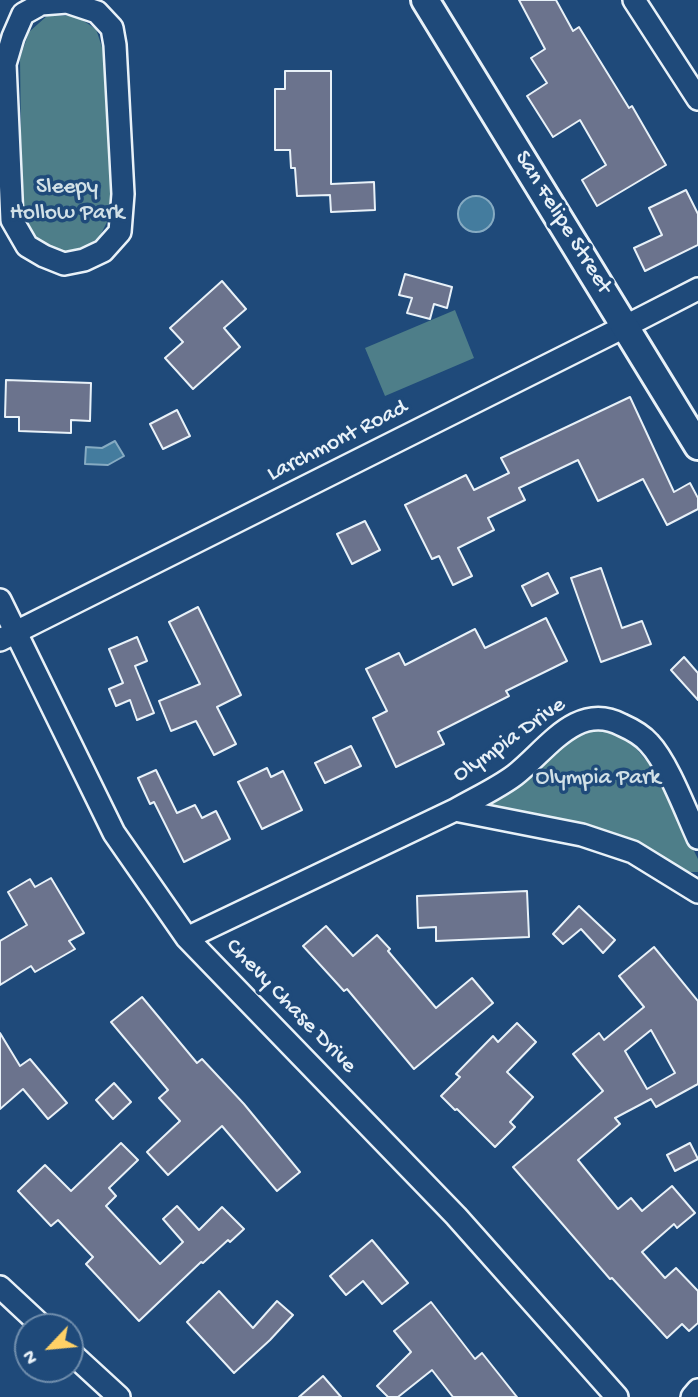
<!DOCTYPE html>
<html>
<head>
<meta charset="utf-8">
<style>
	body { margin:0 }
	#map { position:relative; width:698px; height:1397px; overflow:hidden; background:#1f4a7a; font-family:"Gochi Hand",sans-serif }
	canvas { display:block }
	.north { position:absolute; left:14px; top:1313px; width:70px; height:70px; box-sizing:border-box; background:#1f4a7a; border:2px solid #6f8dac; border-radius:50%; rotate:244deg; font-size:19px; font-weight:700; line-height:28px; text-align:center; color:#e8f1f8 }
	.north::after { content:''; display:block; margin:auto; width:24px; height:32px; background:#ffd166; clip-path:polygon(50% 0,100% 100%,50% 72%,0 100%) }
</style>
</head>
<body>
<div id="map">
<canvas width="698" height="1397"></canvas>
<div class="north">N</div>
</div>
<script>
const g = document.querySelector('canvas').getContext('2d');
g.lineJoin = 'round';
function fillPath(path, color) {
  g.fillStyle = color;
  g.fill(path, 'evenodd');
}
function trace(path, color, width, dash) {
  g.strokeStyle = color;
  g.lineWidth = width;
  g.lineCap = dash ? 'butt' : 'round';
  g.setLineDash(dash || []);
  g.stroke(path);
}
function label(font, color, halo, rows, align = 'center') {
  g.font = font + ' "Gochi Hand",sans-serif';
  g.lineWidth = 7;
  g.setLineDash([]);
  g.textBaseline = 'middle';
  g.strokeStyle = halo;
  g.fillStyle = color;
  for (const [text, x, y, turn = 0] of rows) {
    g.save();
    g.translate(x, y);
    g.rotate((+turn || 0) * Math.PI / 180);
    g.textAlign = isNaN(turn) ? turn : align;
    if (halo) g.strokeText(text, 0, 0);
    g.fillText(text, 0, 0);
    g.restore();
  }
}
fillPath(new Path2D(`
	M48 15 76 16 96 29 104 53 112 212 100 236 81 252H55L32 238 22 214 20 58 29 32Z
	M455 310 474 358 385 396 365 348Z
	M613 730 635 747 654 770 698 859V872H690L628 839 574 821 498 809 492 807 493 798 584 732Z`), '#4e7e89');
const water = new Path2D(`
	M458 214a18 18 0 1 1 36 0a18 18 0 1 1-36 0Z
	M115 441 124 456 108 465 85 464 86 447 102 448Z`);
fillPath(water, '#447c9e');
trace(water, '#86abc2', 2);
const building = new Path2D(`
	M519 0H556L573 31 579 27 629 108 632 106 666 165 597 206 582 180 606 165 580 120 553 137 527 96 547 83 531 58 545 49Z
	M285 71H331V184L374 182 375 210 331 212 330 195 297 196 295 168H291L290 150H275V89H285Z
	M686 190 698 214V245L645 271 634 248 662 235 649 208Z
	M405 274 452 287 447 308 434 304 430 319 407 313 412 298 399 295Z
	M222 281 246 309 224 328 240 347 193 389 165 358 183 342 170 328Z
	M6 380 91 383 90 421 71 420V433L19 431V417H5Z
	M630 397 674 492 690 483 698 498V509L667 525 643 479 598 501 578 460 519 488 525 500 488 518 494 530 458 548 472 576 453 585 439 556 432 559 405 505 466 475 474 490 509 473 501 458Z
	M177 410 190 436 163 449 150 424Z
	M365 521 380 550 352 564 337 534Z
	M601 568 622 628 642 621 651 644 601 662 571 578Z
	M548 573 558 593 532 606 522 586Z
	M198 607 241 695 217 707 236 744 214 755 196 721 171 731 159 701 200 684 169 622Z
	M546 618 567 661 506 691 509 696 438 732 444 744 396 767 373 718 387 711 366 669 399 653 405 665 475 629 485 648Z
	M137 637 147 661 135 666 154 713 137 720 130 700 116 706 109 689 123 683 109 649Z
	M684 657 698 673V700L671 670Z
	M351 746 361 766 325 783 315 763Z
	M267 768 271 777 283 771 302 810 262 829 238 782Z
	M156 770 177 813 195 805 202 818 216 811 230 839 184 862 154 802 150 804 138 778Z
	M51 878 84 933 69 941 75 949 35 972 31 966 0 985V941L27 925 8 892 30 879 35 887Z
	M527 891 529 937 436 941V927L418 928 417 896Z
	M579 906 615 940 603 953 581 929 563 944 553 934Z
	M326 926 353 956 377 935 390 949 388 951 436 1008 472 978 493 1003 414 1069 347 989 344 991 303 946Z
	M654 947 698 1001V1084L656 1107 651 1099 615 1118 620 1124 578 1160 618 1209 631 1198 642 1211 672 1186 695 1213 677 1228 674 1224 642 1252 665 1278 676 1268 698 1291V1323L689 1331 682 1324 667 1338 612 1278 610 1279 513 1167 603 1091 573 1054 599 1033 604 1040 644 1007 619 976ZM651 1030 675 1073 647 1089 625 1051Z
	M142 997 197 1063 202 1059 244 1104 300 1172 277 1191 222 1126 168 1175 147 1152 180 1121 159 1098 168 1090 111 1022Z
	M517 1023 536 1042 507 1072 533 1097 510 1122 515 1127 495 1147 457 1109 455 1110 441 1096 460 1077 456 1074 493 1036 498 1042Z
	M0 1033 20 1066 30 1059 67 1103 48 1119 23 1089 0 1109Z
	M114 1083 131 1102 113 1119 96 1100Z
	M121 1143 138 1160 109 1188 116 1196 106 1206 160 1264 183 1242 163 1219 177 1206 199 1230 222 1207 244 1229 230 1242 228 1240 203 1263 201 1262 139 1321 86 1264 93 1257 58 1220 51 1226 18 1191 45 1165 71 1191Z
	M690 1143 698 1159 675 1171 667 1155Z
	M372 1240 408 1283 382 1304 363 1281 346 1295 330 1276Z
	M219 1291 253 1328 277 1301 293 1315 270 1340 234 1373 187 1322Z
	M431 1302 475 1359 482 1353 517 1397H453L432 1370 398 1397H388L377 1386 411 1352 394 1331Z
	M323 1376 341 1397H299Z`);
fillPath(building, '#6b738d');
trace(building, '#e8f1f8', 2);
const minor = new Path2D(`
	M634 0 698 99
	M67 2 97 12 112 28 115 45 123 194 120 232 103 251 84 260 64 264 44 256 27 246 12 220 5 64 13 37 23 14 41 4Z
	M0 600 114 833 187 938 456 1216 617 1397
	M0 640 626 326 698 289
	M455 810C474 799 498 788 515 775 547 750 577 701 622 725 631 729 642 735 649 743 668 763 686 812 698 838
	M187 938 455 810 582 835 633 852 698 892
	M0 1287 43 1327
	M70 1352 119 1397
	M692 1397 698 1390`);
const major = new Path2D(`
	M425 0 698 446`);
trace(minor, '#e8f1f8', 26);
trace(major, '#e8f1f8', 32);
trace(minor, '#1f4a7a', 21);
trace(major, '#1f4a7a', 26);
label('23px', '#d1e0e7', '#1f4a7a', [
	["Sleepy",67,188],
	["Hollow Park",67,214],
	["Olympia Park",598,779]
]);
label('23px', '#e8f1f8', '#1f4a7a', [
	["San Felipe Street",562,223,58],
	["Larchmont Road",338,442,-27],
	["Olympia Drive",510,741,-35],
	["Chevy Chase Drive",290,1007,46]
]);
</script>
</body>
</html>
